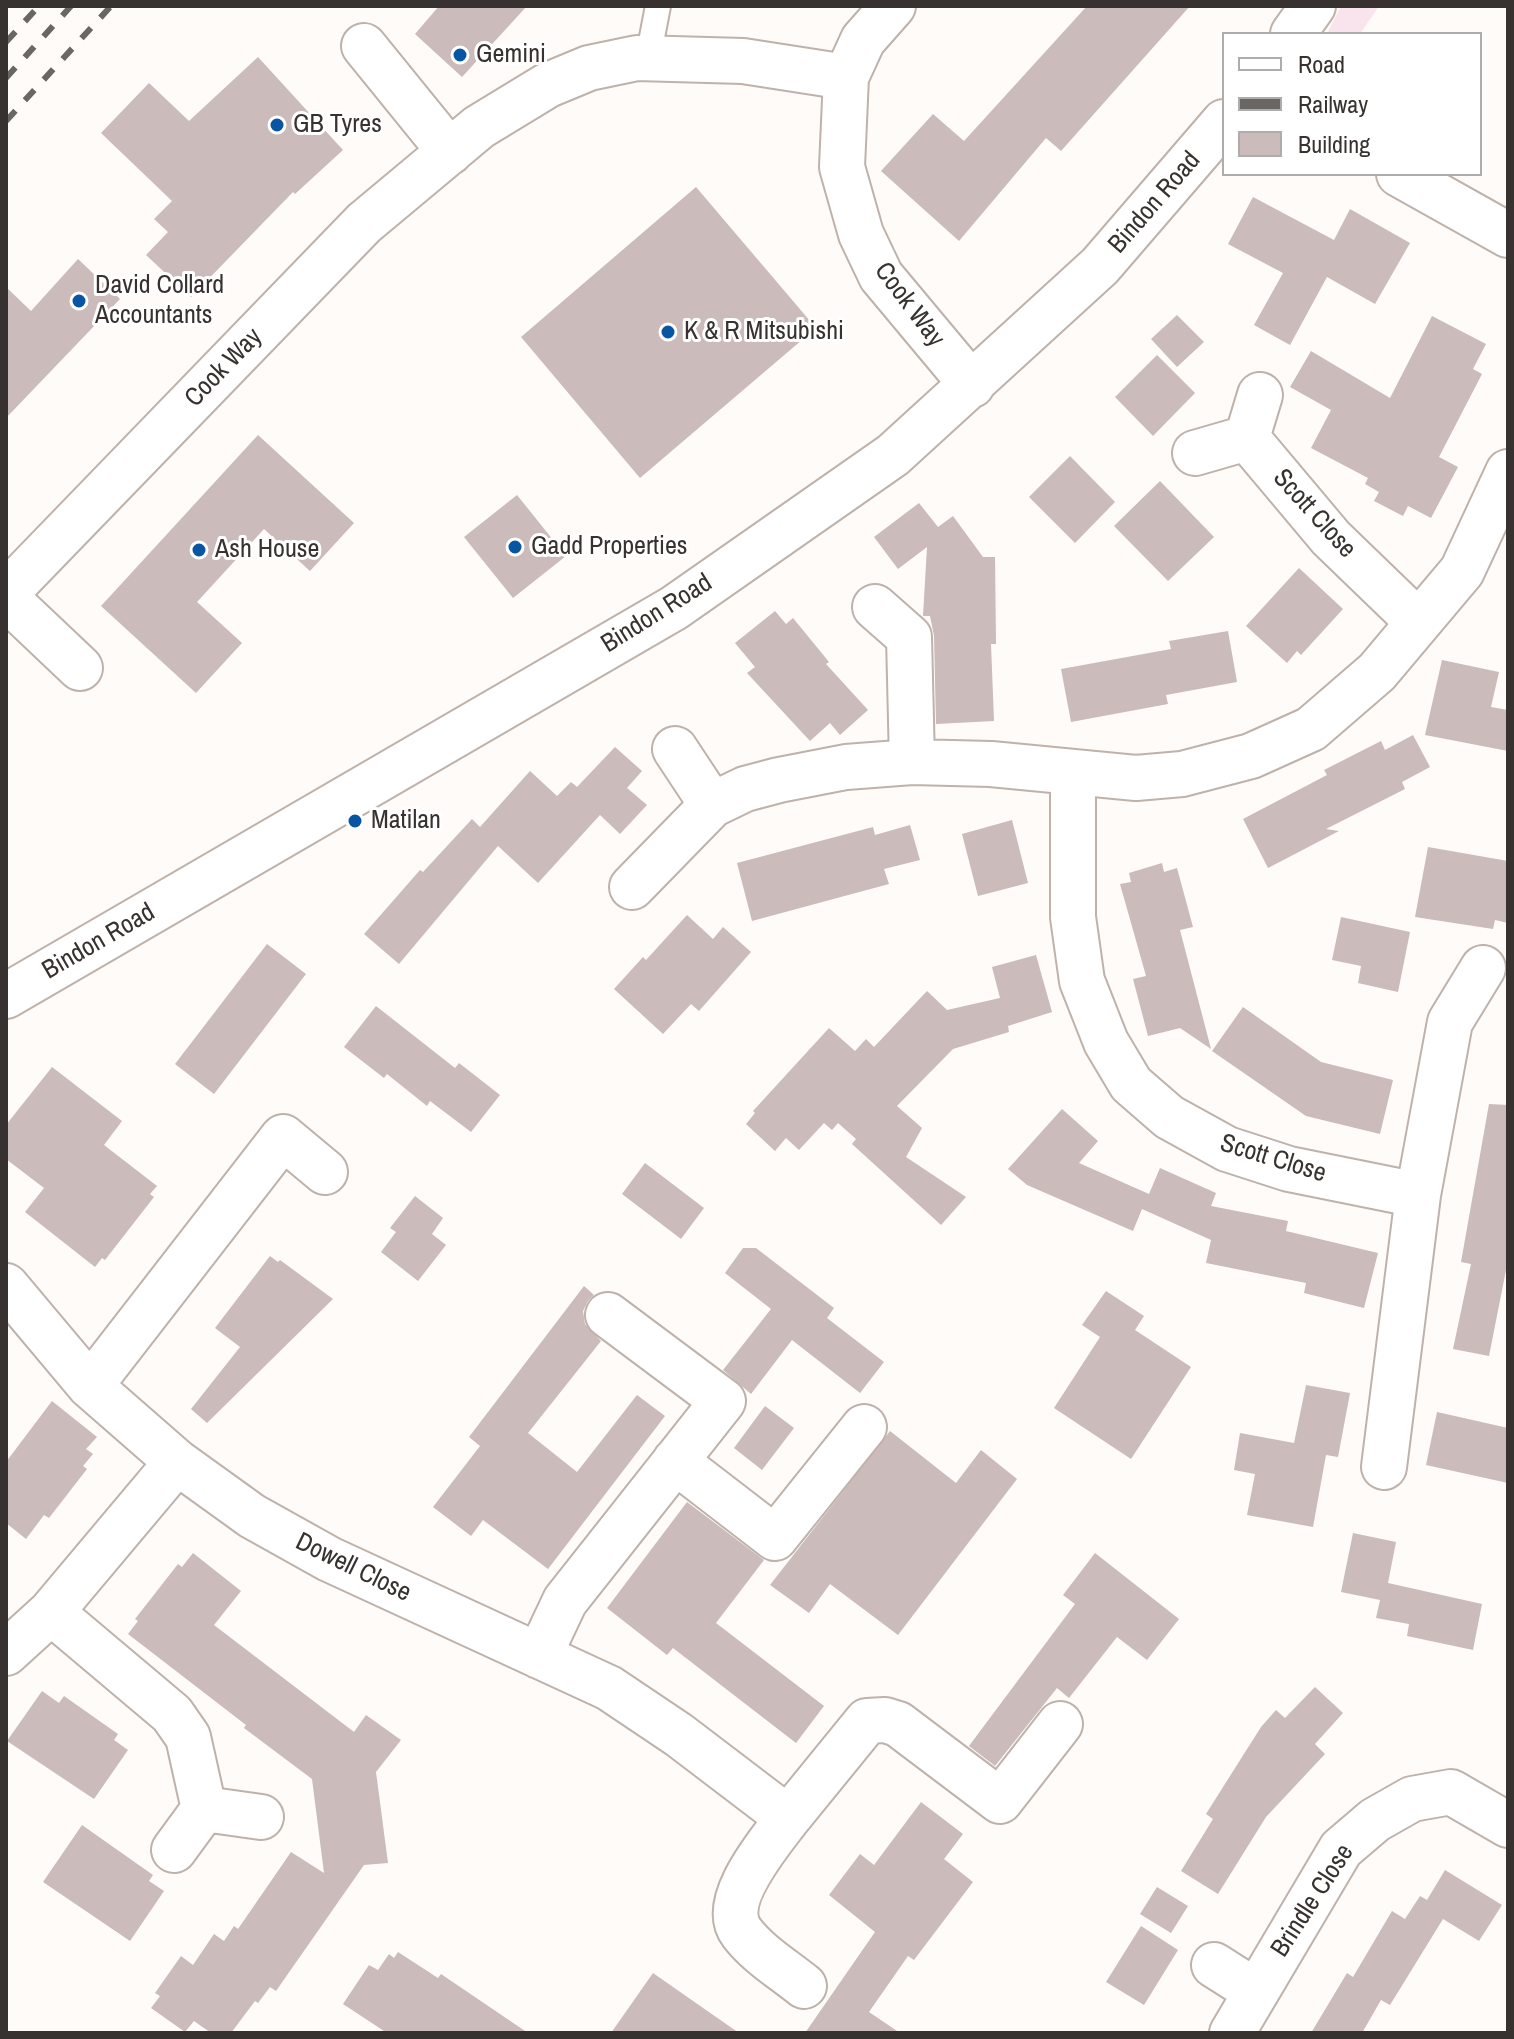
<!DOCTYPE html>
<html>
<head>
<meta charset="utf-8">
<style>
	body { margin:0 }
	#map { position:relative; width:1514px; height:2039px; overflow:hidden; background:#fefbf9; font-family:"Archivo Narrow",sans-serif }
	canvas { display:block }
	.frame { position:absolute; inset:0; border:8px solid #37322f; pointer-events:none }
	.legend { position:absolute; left:1222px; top:32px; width:260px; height:144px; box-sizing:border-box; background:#fff; border:2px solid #afadac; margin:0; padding:10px 14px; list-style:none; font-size:24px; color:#37322f }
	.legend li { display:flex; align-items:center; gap:16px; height:40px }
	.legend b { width:40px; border:2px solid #afadac }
</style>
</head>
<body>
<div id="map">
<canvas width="1514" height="2039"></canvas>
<div class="frame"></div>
<ul class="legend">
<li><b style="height:10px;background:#fff"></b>Road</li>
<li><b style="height:10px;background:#6a6663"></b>Railway</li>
<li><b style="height:22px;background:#cbbbba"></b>Building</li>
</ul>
</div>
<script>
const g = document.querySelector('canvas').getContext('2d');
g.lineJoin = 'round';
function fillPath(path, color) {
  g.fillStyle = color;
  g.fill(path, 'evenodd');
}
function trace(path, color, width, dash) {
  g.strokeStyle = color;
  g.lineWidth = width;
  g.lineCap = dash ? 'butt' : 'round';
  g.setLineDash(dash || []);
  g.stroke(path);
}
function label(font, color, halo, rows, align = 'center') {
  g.font = font + ' "Archivo Narrow",sans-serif';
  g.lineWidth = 6;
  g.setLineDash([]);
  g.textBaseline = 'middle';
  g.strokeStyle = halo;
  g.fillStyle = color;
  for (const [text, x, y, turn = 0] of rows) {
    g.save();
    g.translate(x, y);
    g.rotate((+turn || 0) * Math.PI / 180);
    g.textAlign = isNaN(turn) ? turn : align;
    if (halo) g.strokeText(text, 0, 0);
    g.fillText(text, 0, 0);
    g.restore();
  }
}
fillPath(new Path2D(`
	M1341 6H1379L1360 34H1327Z`), '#f9e3ec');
fillPath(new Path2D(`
	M439 6H527L462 77 415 34Z
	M1087 6H1190L1061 151 1046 138 959 241 881 171 933 114 964 141Z
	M258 57 343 150 295 194 293 192 191 297 146 255 168 232 154 219 172 201 101 133 149 83 189 121Z
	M696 187 816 328 640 478 521 337Z
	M1253 197 1334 240 1350 209 1410 243 1375 304 1327 277 1290 345 1254 325 1283 273 1228 244Z
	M78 259 120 299 6 418V287L31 311Z
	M1177 315 1204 342 1177 367 1151 339Z
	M1432 316 1486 344 1473 369 1482 374 1439 457 1458 467 1431 518 1408 506 1403 516 1374 501 1379 492 1365 484 1368 478 1311 448 1331 410 1290 387 1311 351 1390 398Z
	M1157 355 1195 393 1153 436 1115 397Z
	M258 435 354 523 310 571 264 529 197 602 242 643 196 693 101 606Z
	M1070 456 1115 502 1075 543 1029 497Z
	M1160 481 1214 537 1168 581 1114 526Z
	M517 495 566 556 513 598 464 537Z
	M919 503 938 527 953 516 983 557H995L996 644H991L994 721 936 724 934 636 930 616H923L927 547 898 569 874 537Z
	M1299 568 1343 609 1301 655 1297 651 1287 663 1246 626Z
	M775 611 786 624 793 618 829 662 826 664 868 710 840 735 830 723 810 741 747 673 755 667 735 643Z
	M1228 631 1237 682 1166 695 1168 704 1071 722 1061 669 1171 649 1169 641Z
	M1442 660 1499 672 1491 707 1508 710V751L1425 735Z
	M1413 735 1430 767 1402 782 1405 789 1326 829 1339 831 1268 868 1243 819 1327 775 1324 770 1381 741 1385 750Z
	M615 747 642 771 627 788 647 805 620 834 600 815 538 883 498 846 399 964 364 934 420 870 423 872 472 819 480 827 530 771 557 796 571 782 577 787Z
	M1012 820 1028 883 978 896 962 834Z
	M910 825 920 860 884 869 889 884 752 921 737 863 873 827 875 835Z
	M1428 847 1508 861V923L1495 920 1493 929 1415 917Z
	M1162 863 1164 872 1177 868 1193 927 1180 930 1211 1049 1180 1028 1148 1036 1133 979 1146 976 1120 884 1131 882 1129 873Z
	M687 915 713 939 723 927 751 952 699 1011 691 1004 663 1034 614 989 643 957 646 960Z
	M1341 917 1410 932 1398 992 1358 983 1361 966 1332 960Z
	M267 944 306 974 214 1094 175 1064Z
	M1036 955 1052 1012 1008 1026 1009 1032 953 1049 897 1106 922 1128 906 1157 966 1197 941 1225 852 1144 856 1139 838 1123 832 1130 824 1123 799 1150 786 1138 775 1151 746 1124 755 1113 753 1111 829 1028 855 1051 866 1039 874 1047 927 991 947 1010 1000 998 992 967Z
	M376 1006 455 1068 459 1063 500 1095 471 1132 430 1101 427 1106 387 1074 384 1078 344 1047Z
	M1243 1007 1321 1062 1393 1080 1380 1134 1306 1116 1212 1051Z
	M52 1067 122 1121 104 1145 157 1186 150 1194 154 1197 105 1260 102 1258 95 1267 25 1212 44 1188 6 1159V1125Z
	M1489 1104 1508 1105V1260L1489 1356 1453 1349 1471 1264 1461 1262Z
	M1062 1109 1098 1141 1079 1163 1149 1194 1160 1168 1216 1193 1211 1206 1288 1221 1286 1231 1378 1253 1364 1308 1304 1293 1306 1283 1206 1263 1211 1240 1142 1209 1133 1231 1027 1185 1008 1169Z
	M645 1163 704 1208 681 1239 622 1194Z
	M415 1196 443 1218 432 1234 446 1245 418 1281 381 1252 396 1232 390 1228Z
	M743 1248H756L834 1308 827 1318 884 1362 860 1393 792 1340 751 1394 723 1370 771 1309 725 1273Z
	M270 1256 278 1262 280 1260 333 1299 207 1423 191 1409 240 1347 215 1328Z
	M584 1286 594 1295 588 1301 583 1311 585 1324 601 1341 528 1433 577 1472 637 1395 665 1416 548 1569 483 1520 471 1536 433 1507 480 1446 469 1437Z
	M1106 1291 1144 1316 1135 1330 1191 1367 1131 1459 1054 1408 1100 1337 1082 1325Z
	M1306 1385 1350 1393 1338 1457 1326 1455 1313 1527 1247 1515 1255 1474 1234 1470 1240 1433 1294 1443Z
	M52 1401 97 1437 86 1449 93 1454 83 1466 87 1469 49 1518 44 1515 26 1539 6 1523V1462Z
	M765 1406 794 1428 762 1470 734 1448Z
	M1437 1412 1508 1428V1483L1426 1465Z
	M890 1431 956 1483 981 1450 1017 1479 898 1635 830 1584 809 1613 770 1585Z
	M687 1502 764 1560 716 1623 824 1706 796 1743 673 1648 667 1655 607 1608Z
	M1353 1533 1396 1542 1388 1583 1482 1604 1473 1650 1407 1636 1409 1624 1376 1618 1380 1600 1341 1592Z
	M193 1553 241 1591 214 1625 354 1732 366 1715 401 1740 376 1772 388 1863 364 1865 276 1991 270 1987 258 2003 255 2001 231 2033H211L194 2021 185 2032 151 2008 160 1996 155 1993 181 1956 193 1965 214 1934 224 1941 234 1926 238 1929 291 1852 324 1873 312 1779 244 1728 246 1725 128 1634 138 1621 135 1619 178 1564 182 1567Z
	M1095 1553 1179 1619 1147 1660 1117 1637 1069 1698 1057 1688 995 1766 969 1746 1075 1604 1063 1595Z
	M1315 1687 1343 1713 1315 1744 1325 1754 1266 1817 1218 1894 1181 1871 1213 1819 1206 1814 1261 1727 1276 1710 1285 1718Z
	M42 1691 59 1703 64 1696 118 1734 114 1740 128 1750 94 1799 7 1741Z
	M921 1802 963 1834 944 1859 973 1882 914 1960 908 1956 869 2012 900 2033H805L875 1932 829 1895 860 1854 874 1865Z
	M82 1825 153 1875 149 1881 164 1891 130 1941 43 1882Z
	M1445 1870 1502 1905 1479 1941 1443 1919 1390 2005 1381 2000 1362 2033H1311L1347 1973 1353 1977 1392 1911 1405 1919 1420 1896 1427 1900Z
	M1157 1887 1188 1906 1171 1933 1140 1914Z
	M1141 1926 1178 1950 1144 2005 1106 1982Z
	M398 1952 438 1978 441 1974 528 2033H387L343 2004 369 1965 378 1970 389 1954 394 1958Z
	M653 1973 683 1994 739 2033H611Z`), '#cbbbba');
const service = new Path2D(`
	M648 58 658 6`);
const minor = new Path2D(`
	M1293 34 1313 6
	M364 46 450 152
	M846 77 863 40 893 6
	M1399 174 1508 235
	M1260 395 1247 438 1331 538 1418 622
	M1195 453 1247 438
	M6 593 364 223 479 127 548 85 589 68 637 58 743 61 846 77 842 167 861 234 881 276 972 385
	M6 598 80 668
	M875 607 909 637 912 762
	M675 749 712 805
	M1073 774V917L1082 981 1106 1042 1131 1084 1169 1117 1227 1149 1289 1169 1418 1195
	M632 887 712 805 745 789 779 780 846 767 912 762 991 764 1136 778 1182 774 1251 756 1311 729 1377 672 1462 571 1508 472
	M6 996 674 608 893 455 1100 266 1224 122
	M6 1286 90 1386 177 1462 252 1516 329 1559 609 1688 679 1735 788 1818 867 1721 885 1720 898 1724 1000 1801 1060 1724
	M90 1386 283 1137 325 1172
	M675 1461 775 1538 864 1427
	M1384 1467 1418 1195 1450 1022 1483 968
	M51 1612 172 1714 188 1737 204 1809 174 1850
	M6 1653 51 1612 177 1462
	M539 1656 565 1601 723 1401 608 1315
	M204 1809 261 1817
	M788 1818C770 1842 718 1902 742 1933 758 1954 783 1969 804 1986
	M1214 1965 1255 1991
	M1232 2033 1341 1849 1375 1820 1412 1799 1451 1792 1508 1825`);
trace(service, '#beb2aa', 28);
trace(minor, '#beb2aa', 48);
trace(service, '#fff', 24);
trace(minor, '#fff', 44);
trace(new Path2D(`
	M6 42 39 6
	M6 78 71 6
	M6 121 111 6`), '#6a6663', 6, [14, 14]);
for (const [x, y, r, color] of [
	[460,55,8,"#0855a4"],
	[277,125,8,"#0855a4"],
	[79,301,8,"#0855a4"],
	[668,332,8,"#0855a4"],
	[515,547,8,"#0855a4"],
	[199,550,8,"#0855a4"],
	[355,821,8,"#0855a4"]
]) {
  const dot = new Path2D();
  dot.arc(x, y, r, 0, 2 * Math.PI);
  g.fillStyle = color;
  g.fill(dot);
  trace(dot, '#fff', 3);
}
label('26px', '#37322f', '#fff', [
	["Gemini",476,55],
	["GB Tyres",293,125],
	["David Collard",95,286],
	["Accountants",95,316],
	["K & R Mitsubishi",684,332],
	["Gadd Properties",531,547],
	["Ash House",215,550],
	["Matilan",371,821]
], 'left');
label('26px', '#37322f', '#fff', [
	["Bindon Road",1155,203,-49],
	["Cook Way",909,305,53],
	["Cook Way",224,368,-46],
	["Scott Close",1314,514,48],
	["Bindon Road",657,614,-32],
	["Bindon Road",99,942,-30],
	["Scott Close",1273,1159,17],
	["Dowell Close",353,1568,26],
	["Brindle Close",1313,1901,-57]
]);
</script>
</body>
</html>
